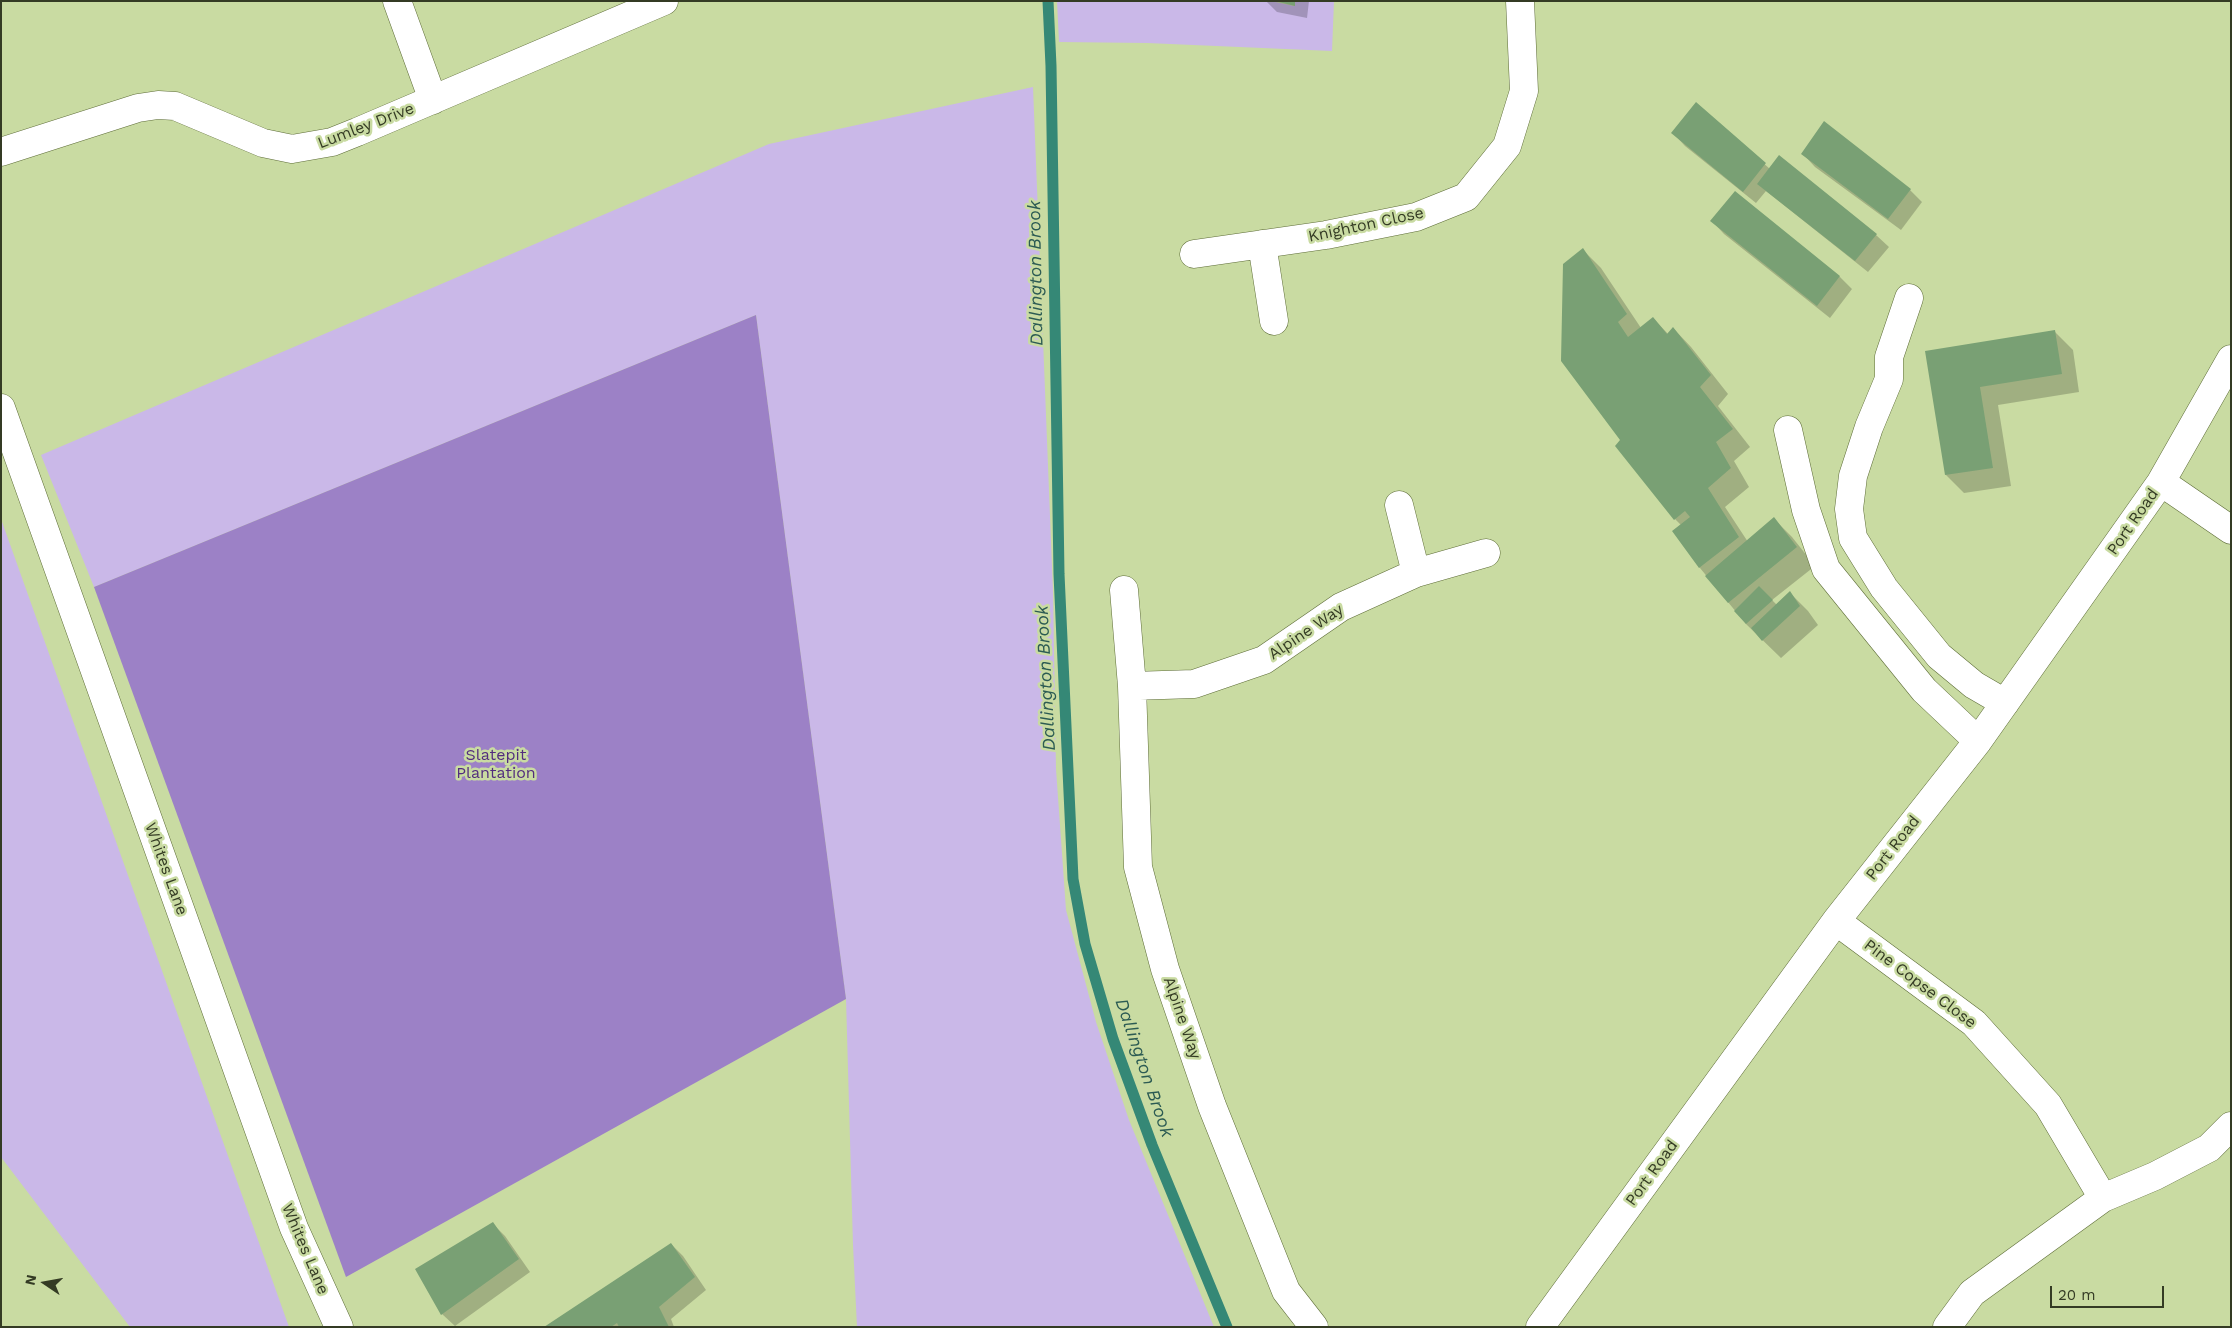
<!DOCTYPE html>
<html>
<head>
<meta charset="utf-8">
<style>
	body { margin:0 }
	#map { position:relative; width:2232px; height:1328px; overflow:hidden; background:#c9dba2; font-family:"Work Sans",sans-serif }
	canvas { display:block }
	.frame { position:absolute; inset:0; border:2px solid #343b24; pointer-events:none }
	.north { position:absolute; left:20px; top:1258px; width:50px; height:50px; -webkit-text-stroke:4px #c9dba2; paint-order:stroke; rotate:282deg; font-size:14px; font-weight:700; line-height:20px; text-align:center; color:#343b24 }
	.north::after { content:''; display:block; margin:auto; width:18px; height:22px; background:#343b24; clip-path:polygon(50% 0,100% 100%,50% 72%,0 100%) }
	.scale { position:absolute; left:2050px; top:1286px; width:114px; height:22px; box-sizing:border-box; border:2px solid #343b24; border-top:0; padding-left:6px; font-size:15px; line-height:18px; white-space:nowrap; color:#343b24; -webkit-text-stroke:4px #c9dba2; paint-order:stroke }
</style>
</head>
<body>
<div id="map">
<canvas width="2232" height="1328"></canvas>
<div class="frame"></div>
<div class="north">N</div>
<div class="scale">20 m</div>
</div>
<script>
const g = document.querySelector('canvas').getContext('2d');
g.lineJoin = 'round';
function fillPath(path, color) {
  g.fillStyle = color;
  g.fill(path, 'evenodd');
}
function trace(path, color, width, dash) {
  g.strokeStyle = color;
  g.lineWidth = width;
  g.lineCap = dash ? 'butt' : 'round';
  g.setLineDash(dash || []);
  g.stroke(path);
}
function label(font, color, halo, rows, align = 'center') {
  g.font = font + ' "Work Sans",sans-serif';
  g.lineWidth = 5;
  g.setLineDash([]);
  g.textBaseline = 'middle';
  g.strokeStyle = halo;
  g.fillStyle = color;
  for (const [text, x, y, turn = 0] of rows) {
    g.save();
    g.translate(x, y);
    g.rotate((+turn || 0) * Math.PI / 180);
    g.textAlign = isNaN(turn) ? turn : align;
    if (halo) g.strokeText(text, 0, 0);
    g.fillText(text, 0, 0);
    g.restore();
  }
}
fillPath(new Path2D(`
	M1057 1H1271L1294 6 1295 1H1334L1332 51 1147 43 1059 42Z
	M1033 87 1053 592 1056 769 1066 910 1096 1022 1129 1120 1214 1327H857L853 1245 846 999 756 315 94 587 41 455 769 144Z
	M1 519 289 1327H130L1 1157Z`), '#cab8e8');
fillPath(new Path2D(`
	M756 315 846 999 346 1277 94 587Z`), '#9c81c6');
fillPath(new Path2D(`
	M1266 1H1309L1307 18 1277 12Z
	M1696 104 1770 169 1779 157 1876 235 1889 247 1868 272 1766 191 1756 203 1685 146 1673 133Z
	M1803 154 1910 190 1922 202 1901 230 1815 167Z
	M1735 192 1840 277 1852 289 1830 318 1724 234 1712 221Z
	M1583 250 1601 268 1641 328 1653 318 1668 334 1673 328 1691 347 1728 394 1718 406 1750 447 1734 461 1749 487 1725 507 1748 542 1774 519 1792 537 1815 566 1772 600 1777 605 1790 593 1808 611 1818 625 1781 658 1746 624 1700 568 1674 531 1681 525 1675 519 1621 440Z
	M2054 331 2073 350 2079 392 1998 405 2011 486 1964 493 1946 475 1927 352Z
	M493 1224 505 1236 530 1272 455 1326 442 1314 417 1269Z
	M671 1244 683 1256 706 1290 671 1319 674 1327H546Z`), '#0003');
trace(new Path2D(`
	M1048 1 1051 66 1059 574 1073 879 1085 944 1113 1039 1152 1145 1227 1327`), '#358876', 11);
fillPath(new Path2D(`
	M1275 1H1295V6Z
	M1696 102 1766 163 1743 192 1671 133Z
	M1824 121 1911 189 1888 219 1801 154Z
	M1779 155 1877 234 1855 261 1757 184Z
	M1735 191 1840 276 1817 306 1710 221Z
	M1583 248 1627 314 1618 322 1628 337 1653 317 1667 334 1673 327 1711 375 1700 387 1733 429 1716 442 1731 468 1708 488 1739 537 1699 568 1672 531 1690 517 1685 511 1674 520 1615 446 1620 440 1561 361 1563 264Z
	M2055 330 2062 374 1980 387 1993 468 1945 475 1925 351Z
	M1774 517 1797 547 1728 603 1705 576Z
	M1759 586 1773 600 1746 624 1734 611Z
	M1790 591 1800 606 1762 641 1751 628Z
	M493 1222 519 1259 441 1315 415 1269Z
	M671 1243 695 1277 659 1307 669 1327H619L617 1323 611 1327H544Z`), '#79a074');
const minor = new Path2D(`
	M397 1 433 100
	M1 152 138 108 158 105 175 106 263 143 292 149 332 142 357 132 664 1
	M1262 244 1274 321
	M1194 254 1326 235 1416 217 1466 197 1507 146 1524 91 1520 1
	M1909 298 1889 357V379L1869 427 1853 476 1849 509 1853 538 1884 588 1939 656 1974 685 2005 703
	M1 408 294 1228 339 1327
	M1788 430 1806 510 1826 569 1924 690 1978 741
	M2161 482 2231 530
	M1399 505 1416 573
	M1124 590 1132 686 1138 867 1165 969 1212 1106 1286 1291 1314 1327
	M1132 686 1194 684 1264 660 1341 607 1416 573 1486 553
	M1836 921 1974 1023 2048 1105 2103 1198 2155 1176 2209 1148 2231 1126
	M1540 1327 1836 921 1978 741 2161 482 2231 359
	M1947 1327 1972 1293 2103 1198`);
trace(minor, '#5e6d38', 29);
trace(minor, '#fff', 28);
label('16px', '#343b24', '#c9dba2', [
	["Lumley Drive",366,126,-21],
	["Knighton Close",1366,225,-12],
	["Port Road",2133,522,-55],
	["Alpine Way",1306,632,-34],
	["Port Road",1893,848,-52],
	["Whites Lane",166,869,70],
	["Pine Copse Close",1920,984,37],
	["Alpine Way",1182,1018,71],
	["Port Road",1652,1173,-54],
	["Whites Lane",305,1249,67]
]);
label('16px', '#522c7e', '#c9dba2', [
	["Slatepit",496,755],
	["Plantation",496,773]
]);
label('italic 18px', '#2c5b53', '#c9dba2', [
	["Dallington Brook",1036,273,-91],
	["Dallington Brook",1046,678,-93],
	["Dallington Brook",1144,1068,71]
]);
</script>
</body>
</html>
